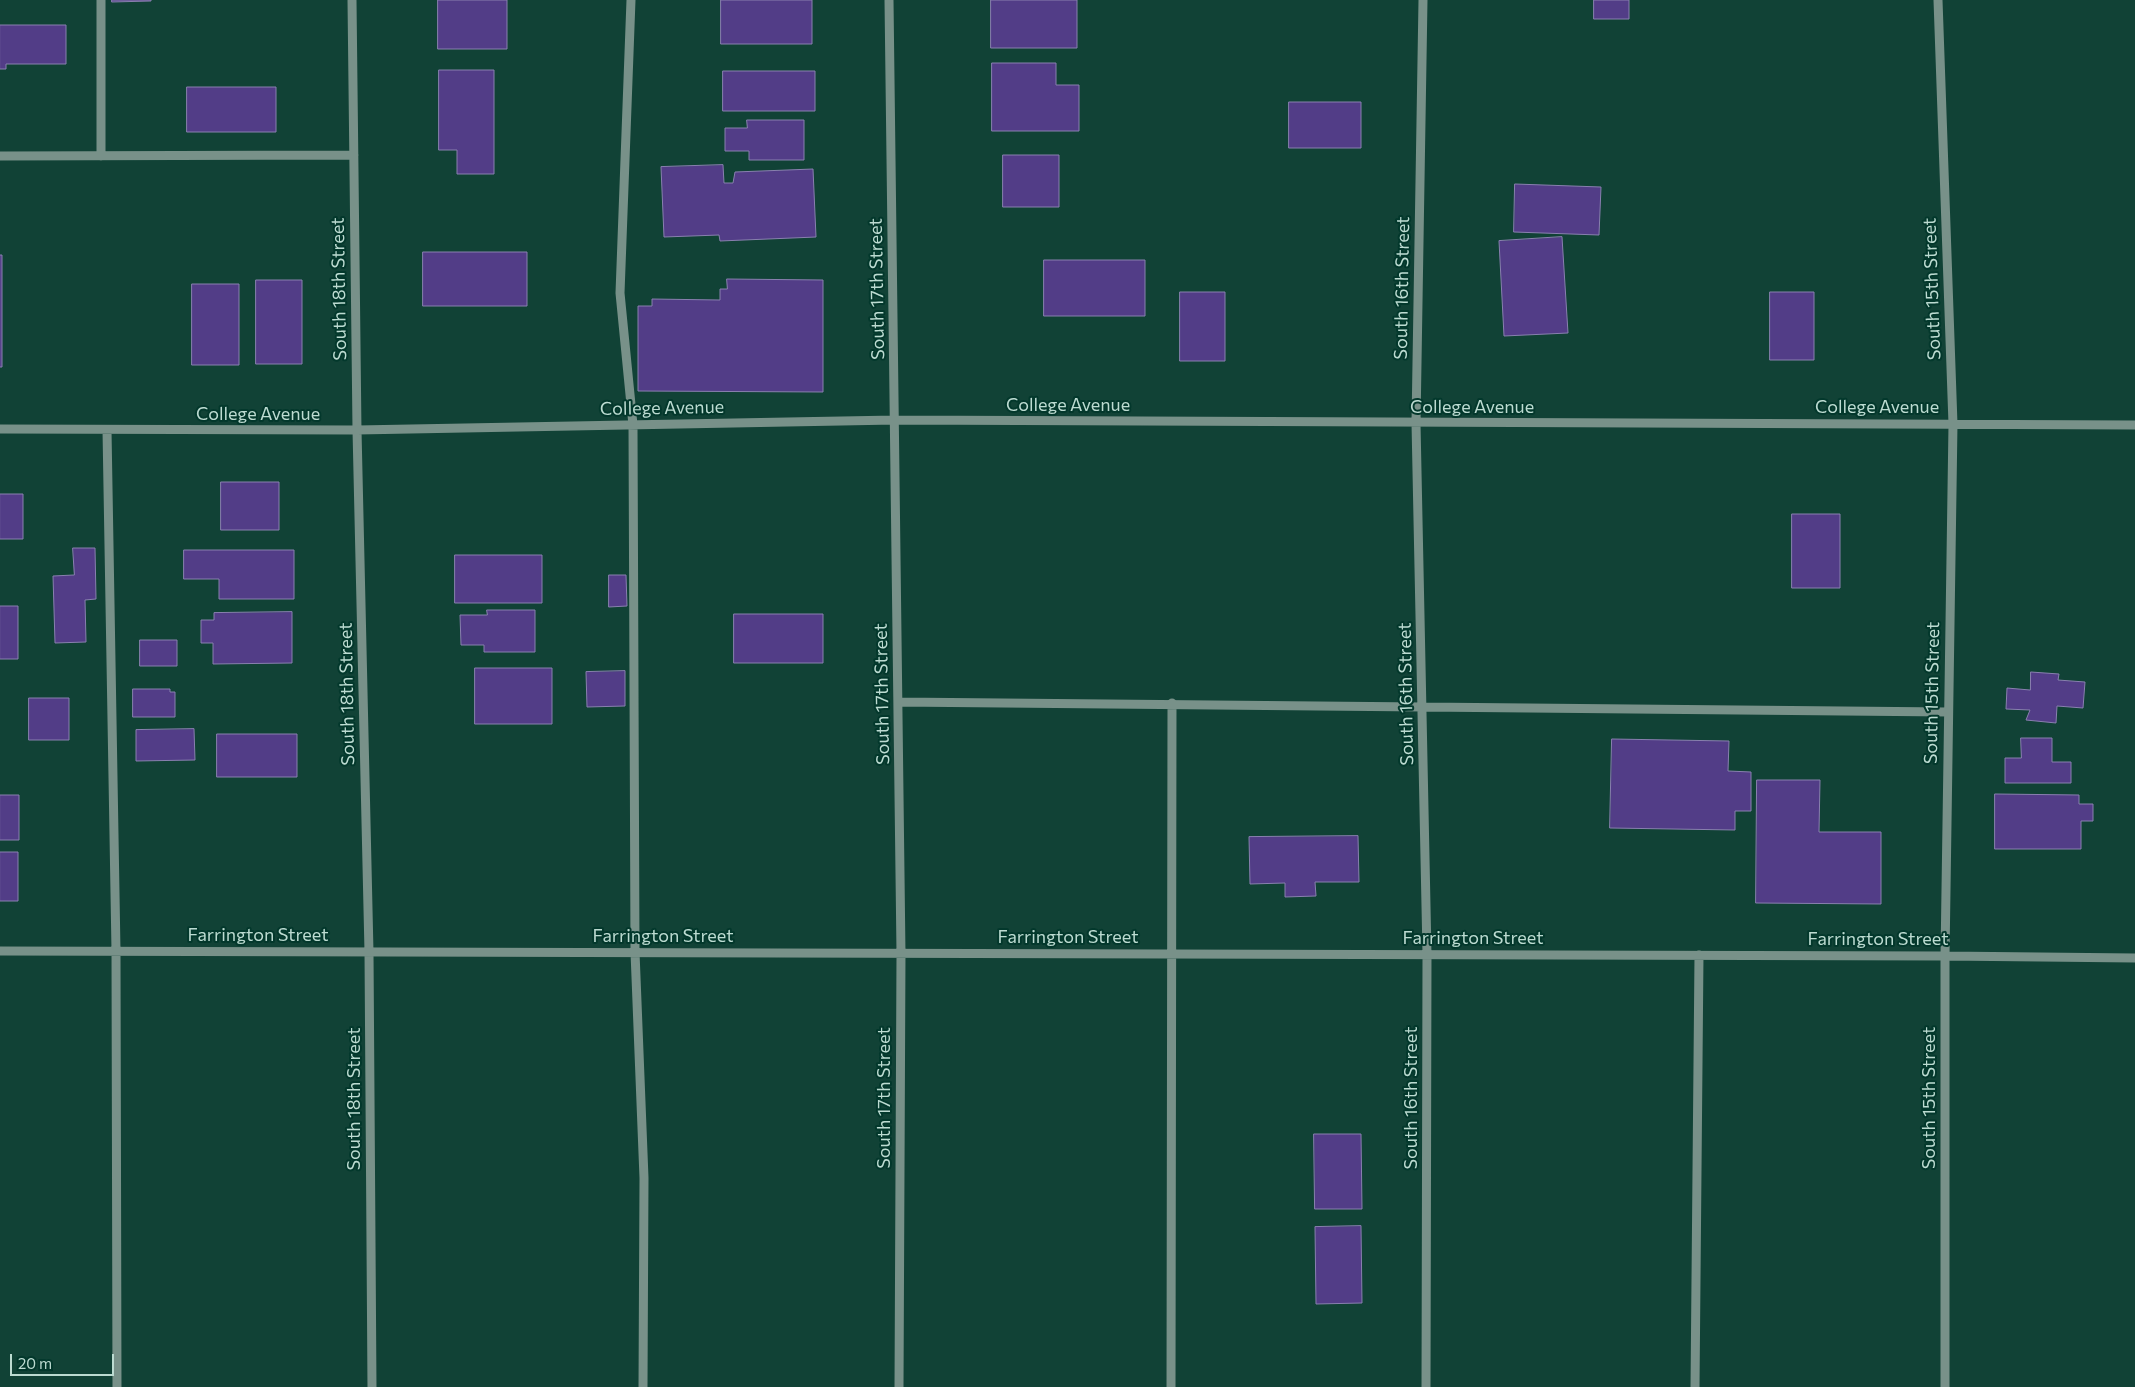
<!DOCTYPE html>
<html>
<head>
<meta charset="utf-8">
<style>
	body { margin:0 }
	#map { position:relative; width:2135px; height:1387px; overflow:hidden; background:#114236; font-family:Commissioner,sans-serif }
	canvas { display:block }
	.scale { position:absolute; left:10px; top:1354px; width:104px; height:22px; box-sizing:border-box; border:2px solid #bcdbd1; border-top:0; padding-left:6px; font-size:15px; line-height:18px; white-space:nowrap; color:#bcdbd1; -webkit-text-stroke:4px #03382c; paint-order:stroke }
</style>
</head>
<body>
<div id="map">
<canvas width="2135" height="1387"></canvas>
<div class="scale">20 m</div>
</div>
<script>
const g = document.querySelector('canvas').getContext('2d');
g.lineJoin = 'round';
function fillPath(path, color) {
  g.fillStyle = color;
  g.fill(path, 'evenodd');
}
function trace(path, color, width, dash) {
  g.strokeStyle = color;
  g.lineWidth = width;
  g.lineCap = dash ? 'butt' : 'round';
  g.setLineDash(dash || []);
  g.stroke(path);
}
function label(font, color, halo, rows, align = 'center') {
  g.font = font + ' Commissioner,sans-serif';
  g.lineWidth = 4;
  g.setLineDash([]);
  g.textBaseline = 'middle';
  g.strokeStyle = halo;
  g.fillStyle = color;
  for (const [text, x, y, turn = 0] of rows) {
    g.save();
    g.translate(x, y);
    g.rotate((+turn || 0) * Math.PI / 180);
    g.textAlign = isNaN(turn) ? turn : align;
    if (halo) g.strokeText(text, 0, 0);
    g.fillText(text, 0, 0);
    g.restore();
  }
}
const building = new Path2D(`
	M112 0H151V1L112 2Z
	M438 0H507V49H438Z
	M721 0H812V44H721Z
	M991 0H1077V48H991Z
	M1594 0H1629V19H1594Z
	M0 25H66V64H6V69H0Z
	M992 63H1056V85H1079V131H992Z
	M439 70H494V174H457V150H439Z
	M723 71H815V111H723Z
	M187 87H276V132H187Z
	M1289 102H1361V148H1289Z
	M747 120H804V160H749V151H725V128H747Z
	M1003 155H1059V207H1003Z
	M723 165 724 183H733L735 172 813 169 816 237 720 241 719 235 664 237 661 167Z
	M1515 184 1601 187 1599 235 1514 232Z
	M1562 237 1568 333 1504 336 1499 241Z
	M423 252H527V306H423Z
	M0 255H2V367H0Z
	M1044 260H1145V316H1044Z
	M727 279 823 280V392L638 391V306H652V299L720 300V289H727Z
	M256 280H302V364H256Z
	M192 284H239V365H192Z
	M1180 292H1225V361H1180Z
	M1770 292H1814V360H1770Z
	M221 482H279V530H221Z
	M0 494H23V539H0Z
	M1792 514H1840V588H1792Z
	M73 548H95L96 599 85 600 86 642 55 643 53 576 74 575Z
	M184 550H294V599H219V579H184Z
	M455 555H542V603H455Z
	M609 575H626L627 606 609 607Z
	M0 606H18V659H0Z
	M487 610H535V652H484V645H461L460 615H487Z
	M292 612V663L213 664V643H201V620H214V613Z
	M734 614H823V663H734Z
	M140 640H177V666H140Z
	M475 668H552V724H475Z
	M625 671V706L587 707 586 672Z
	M2031 672 2059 674 2058 680 2085 682 2083 708 2057 706 2056 723 2026 720 2030 710 2006 709 2007 688 2030 690Z
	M133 689H170V692H175V717H133Z
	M29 698H69V740H29Z
	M194 729 195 760 136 761V730Z
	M217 734H297V777H217Z
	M2021 738H2052V762H2071V783H2005V758H2021Z
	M1612 739 1729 741 1728 771 1751 772V811H1735V830L1610 828Z
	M1757 780H1820L1819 832H1881V904L1756 903Z
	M1995 794 2079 795V804H2093V821H2081V849H1995Z
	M0 795H19V840H0Z
	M1358 836 1359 882H1315L1316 896 1285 897V883L1250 884 1249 837Z
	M0 852H18V901H0Z
	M1314 1134H1361L1362 1209H1315Z
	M1361 1226 1362 1303 1316 1304 1315 1227Z`);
fillPath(building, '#523d87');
trace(building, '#8980af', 1);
trace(new Path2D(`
	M101 0V156
	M352 0 357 430 369 952 372 1387
	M631 0 620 293 633 425 635 952 644 1178 643 1387
	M889 0 901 953 899 1387
	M1423 0 1416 423 1427 954 1426 1387
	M1938 0 1953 424 1945 956V1387
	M0 156 354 155
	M0 429 357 430 895 420 2135 425
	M107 430 116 951 117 1387
	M898 702 1948 712
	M0 951 1945 956 2135 958
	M1171 1387 1172 703
	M1695 1387 1699 955`), '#789189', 9);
label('18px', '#bcdbd1', '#03382c', [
	["South 16th Street",1402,288,-89],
	["South 18th Street",339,289,-91],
	["South 17th Street",877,289,-91],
	["South 15th Street",1932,289,-92],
	["College Avenue",1068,405],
	["College Avenue",1472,407],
	["College Avenue",1877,407],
	["College Avenue",662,408,-1],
	["College Avenue",258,414],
	["South 15th Street",1932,693,-89],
	["South 18th Street",347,694,-91],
	["South 17th Street",882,694,-91],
	["South 16th Street",1406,694,-91],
	["Farrington Street",258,935],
	["Farrington Street",663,936],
	["Farrington Street",1068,937],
	["Farrington Street",1473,938],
	["Farrington Street",1878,939],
	["South 17th Street",884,1098,-90],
	["South 16th Street",1411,1098,-90],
	["South 15th Street",1929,1098,-90],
	["South 18th Street",354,1099,-90]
]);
</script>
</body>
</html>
